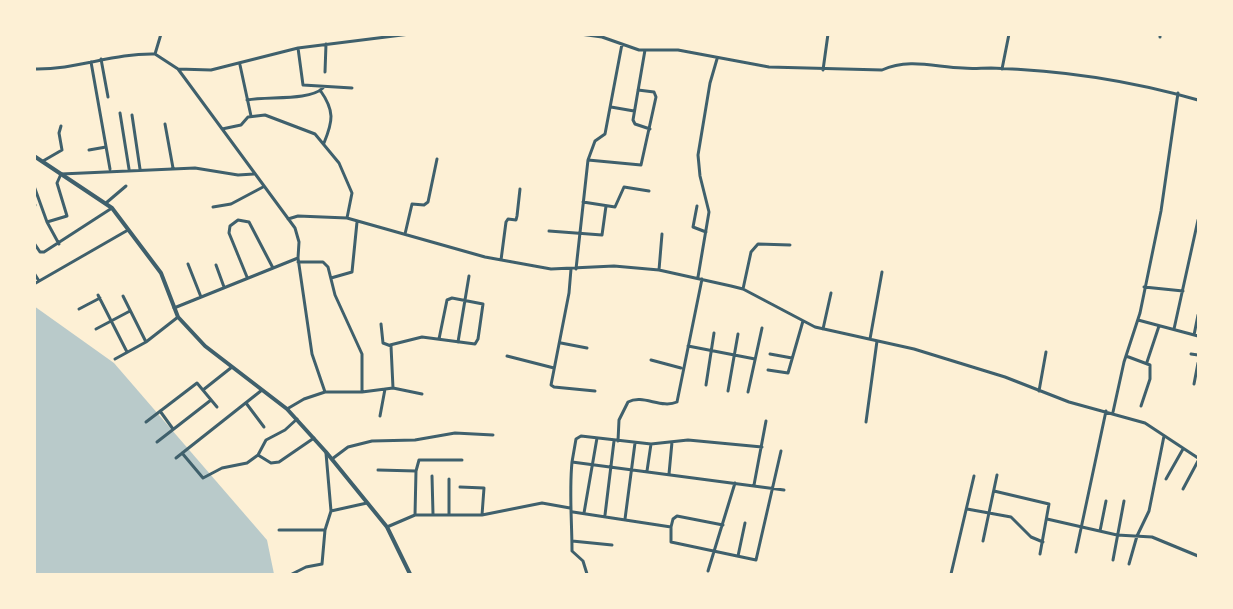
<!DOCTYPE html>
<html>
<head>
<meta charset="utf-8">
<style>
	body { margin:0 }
	#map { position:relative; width:1233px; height:609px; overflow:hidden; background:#fdf0d5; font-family:"DM Sans",sans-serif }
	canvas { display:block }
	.frame { position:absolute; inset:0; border:36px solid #fdf0d5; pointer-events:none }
</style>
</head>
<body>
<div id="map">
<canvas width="1233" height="609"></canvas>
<div class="frame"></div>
</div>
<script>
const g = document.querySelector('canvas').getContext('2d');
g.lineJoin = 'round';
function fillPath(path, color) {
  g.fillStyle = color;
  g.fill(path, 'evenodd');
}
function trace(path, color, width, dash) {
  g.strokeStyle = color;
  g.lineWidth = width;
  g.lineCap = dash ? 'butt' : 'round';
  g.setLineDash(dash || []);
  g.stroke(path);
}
fillPath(new Path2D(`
	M34 306 114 363 267 540 274 574H35Z`), '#b9caca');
trace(new Path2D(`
	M161 34 155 54 178 69
	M580 34 602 37 639 50H678L769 67 882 70C909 58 935 67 963 68 972 69 981 68 991 68 1060 70 1132 81 1198 100
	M1160 37V34
	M298 48 303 85 352 88
	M645 50 633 120 635 124 650 129
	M101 59 108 97
	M91 62 110 169
	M240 65 251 116
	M34 69C76 70 113 53 155 54
	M1002 69 1009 34
	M823 70 828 34
	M325 72 326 44
	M320 90C335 111 333 121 324 143
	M247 100C269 96 309 101 323 88
	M611 107 634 111
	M120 113 129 169
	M132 115 140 169
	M165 124 173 168
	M222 129 241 125 248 117 265 115 315 134 339 163 352 193 347 218
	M89 150 106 147
	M588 160 641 165 656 97 654 92 638 90
	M43 161 62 150 59 133 61 126
	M34 186 47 222 59 244
	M583 202 615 207 624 187 649 191
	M106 203 126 186
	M34 205H35
	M697 206 693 227 706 232
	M213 207 231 204 263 187
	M288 219 298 216 347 218 485 257 551 269 614 266 659 270 731 286 743 289 815 327 914 349 1005 377 1069 402 1145 423 1198 458
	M47 222 67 216 57 183 61 174 195 168 238 175 254 174
	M549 231 602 235 606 206
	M405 234 412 204 424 205 428 202 437 159
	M34 243 40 252H44L112 208
	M298 258 312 354 325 392
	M501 260 506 222 508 219 516 220 517 216 520 189
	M298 262H323L328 267 335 295 362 354V392
	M188 264 201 297
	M216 265 224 287
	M571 269 569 293 551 385 554 387 595 391
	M576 269 588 160 595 141 605 134 622 44
	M659 270 662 234
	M34 273 39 281
	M247 277 229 233 230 226 238 220 249 222 273 268
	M698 277 709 212 700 176 698 155 710 83 717 59
	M331 278 352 272 357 222
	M34 284 128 230
	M1144 287 1183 291
	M743 289 751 252 758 244 790 245
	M98 295 127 352
	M123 296 146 342
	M174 308 298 258 299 242 295 228 178 69 211 70 298 48 410 34
	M79 309 100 298
	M1138 320 1198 336
	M381 324 383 343 391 346 393 388
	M96 329 130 311
	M823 329 831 293
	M1174 329 1198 220
	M1194 335 1198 315
	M870 339 882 272
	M458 342 469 276
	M561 343 587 348
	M390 345 422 337 475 344 478 339 483 304 452 298 447 300 439 339
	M688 346 755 359
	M770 354 792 358
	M1191 354 1198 355
	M507 356 554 368
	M1126 356 1150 365V379L1141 406
	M115 359 146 342 178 317
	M651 360 681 368
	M1147 362 1159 326
	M768 370 788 373 803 321
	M1194 384 1198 363
	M706 385 714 333
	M203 390 232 367
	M728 391 738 334
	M1039 391 1046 352
	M748 392 762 328
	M246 403 264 427
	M287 409 304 399 325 392H362L393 388 422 394
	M160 411 173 429
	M1113 412 1124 362 1140 313 1161 211 1178 93
	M380 416 385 389
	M146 422 197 383 217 407
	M866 422 877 341
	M618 441 619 420 628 402C643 394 661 409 677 402L702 279
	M157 442 211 400
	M182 453 203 478 222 468 247 463 258 455 266 440 285 430 297 419
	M326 453 331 511 367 503
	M258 455 271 463 279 462 314 438
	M176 458 262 390
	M332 459 348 447 372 441 415 440 455 433 493 435
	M572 462 576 439 581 436 651 444 688 440 762 447
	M378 470 416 471 415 515
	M416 471 419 460H462
	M647 471 651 444
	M669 474 672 442
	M432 476 433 514
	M1166 479 1183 449
	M754 485 766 421
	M460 487 484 488 482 515
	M1183 489 1198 461
	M994 491 1049 504 1040 554
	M967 509 1011 517 1031 537 1043 542
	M573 512 671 527V542L756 560 781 451
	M584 513 597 438
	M449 515V479
	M605 515 614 441
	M625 519 635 443
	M1047 519 1117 535 1152 537 1198 556
	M387 527 415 515H482L542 503 570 508
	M671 527 673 519 677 516 723 525
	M279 530H325L331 511
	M1100 531 1106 501
	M572 541 612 545
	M983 541 997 475
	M1076 552 1106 411
	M738 556 745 523
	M1113 560 1124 501
	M1129 564 1137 536 1149 511 1164 436
	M708 571 735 483
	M292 574 306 567 322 564 325 530
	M587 574 583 561 572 551C572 521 569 493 572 462L784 490
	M951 574 974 476`), '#3f606c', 3);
trace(new Path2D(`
	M34 156 112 208 161 273 178 317 205 346 287 409 326 452 387 527 410 574`), '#3f606c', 4);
</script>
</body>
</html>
